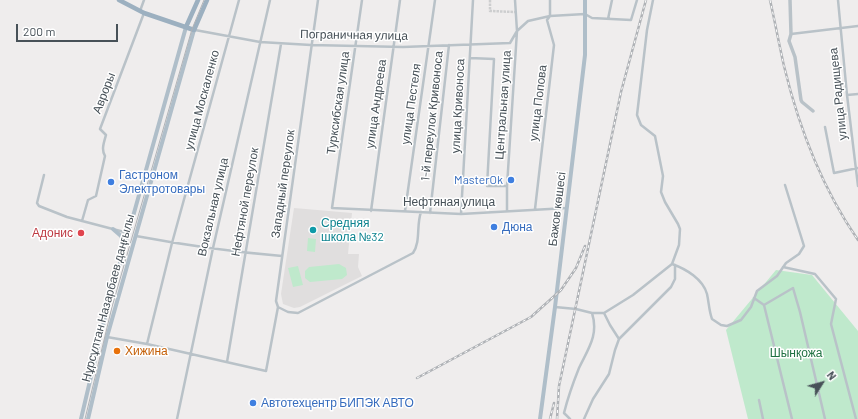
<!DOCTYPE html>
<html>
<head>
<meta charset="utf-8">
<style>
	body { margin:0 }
	#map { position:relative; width:858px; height:419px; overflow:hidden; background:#efeded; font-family:Barlow,sans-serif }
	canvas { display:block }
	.north { position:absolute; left:802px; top:363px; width:40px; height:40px; -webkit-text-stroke:3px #fff; paint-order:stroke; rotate:53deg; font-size:11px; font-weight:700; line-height:16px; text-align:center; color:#475158 }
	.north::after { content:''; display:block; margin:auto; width:14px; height:18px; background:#475158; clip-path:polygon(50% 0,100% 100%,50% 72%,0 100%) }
	.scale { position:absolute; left:16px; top:24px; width:102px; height:18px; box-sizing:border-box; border:2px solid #475158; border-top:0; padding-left:5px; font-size:12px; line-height:14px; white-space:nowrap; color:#475158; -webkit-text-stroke:3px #fff; paint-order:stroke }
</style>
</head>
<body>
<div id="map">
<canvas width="858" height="419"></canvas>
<div class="north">N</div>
<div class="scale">200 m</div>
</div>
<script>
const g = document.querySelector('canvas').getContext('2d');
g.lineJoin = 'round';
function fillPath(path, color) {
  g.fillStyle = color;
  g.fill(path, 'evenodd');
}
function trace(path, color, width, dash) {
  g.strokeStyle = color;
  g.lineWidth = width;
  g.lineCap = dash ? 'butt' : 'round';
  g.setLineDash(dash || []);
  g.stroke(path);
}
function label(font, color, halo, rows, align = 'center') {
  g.font = font + ' Barlow,sans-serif';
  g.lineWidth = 3;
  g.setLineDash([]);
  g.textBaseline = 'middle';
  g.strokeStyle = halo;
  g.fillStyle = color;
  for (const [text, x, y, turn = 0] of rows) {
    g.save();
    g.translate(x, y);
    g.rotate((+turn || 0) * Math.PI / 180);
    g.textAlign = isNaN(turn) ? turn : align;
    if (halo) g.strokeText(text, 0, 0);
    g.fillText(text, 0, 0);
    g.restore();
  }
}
fillPath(new Path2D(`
	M294 208 352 213 348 254H359L358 267 362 276 300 307 294 308 283 304 281 294Z`), '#e0dede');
fillPath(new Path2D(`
	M308 238 316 239 315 252 307 251Z
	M339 264 346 268 347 275 342 279 310 282 305 278V271L309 267Z
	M298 266 303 285 293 287 288 268Z
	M776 270 812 275 858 331V419H748L726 330Z`), '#bfe9cc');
trace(new Path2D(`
	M490 0V11L515 12`), '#cdcecf', 2.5, [2.5, 1]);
trace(new Path2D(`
	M362 0 332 208 461 214 567 208
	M838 0 847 95 858 186
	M140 11 144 0
	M608 19 612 0
	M195 30 260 42 311 45 403 47 510 43 517 31 528 21 550 16 585 14 592 18 631 20 637 0
	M791 34 858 26
	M470 58 494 59 487 186H507
	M847 95 858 94
	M825 127 834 173 858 168
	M44 175 37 203 39 206 67 217 128 233
	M535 209 554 45 547 20 550 16V0
	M371 211 400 0
	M405 211 435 0
	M507 211V186L517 31 515 0
	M430 213 449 45
	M461 214 473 0
	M82 221 88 200 96 196 105 156C101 150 104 142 106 135L100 129 144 13
	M136 236C184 245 233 252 282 256
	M672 264C686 269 703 279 707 294 709 303 709 311 712 319L721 325 727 326 741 320 751 307 757 291 777 276 786 263 799 254 804 246 785 185
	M783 267 815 274 836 299 831 324 856 419
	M754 298 764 305 793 288 800 312 825 419
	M764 305 792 419
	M278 307 288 312 298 313 413 253C421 241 416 226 421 212
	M555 307 576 309 592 313H604L633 295 672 264 679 245 680 229 678 224 665 202 661 192 663 176 655 136 641 125 637 115 647 30 653 0
	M604 313 610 325 619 339
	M107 337 147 344 266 371 278 307 276 301 318 0
	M147 344 172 243 239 0
	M227 362 281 44
	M759 400 763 419
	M177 419 213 248 270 0
	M570 419 564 413C568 397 573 383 579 368 588 349 599 335 592 313
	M584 419 593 399 609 374 615 350 619 339 671 287 675 279V265`), '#b9c2c8', 2.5);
trace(new Path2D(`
	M790 0 791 34 789 41 795 57 801 100 802 102 813 111`), '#b9c2c8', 3.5);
trace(new Path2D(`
	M113 229 121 236 125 245
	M81 419 106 313 186 27
	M88 419 107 337 194 30
	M540 419 555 307 585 55V0`), '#afbec9', 4);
trace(new Path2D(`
	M119 0 144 13 194 30 207 0
	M186 27 198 0`), '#9cb0c0', 4.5);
trace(new Path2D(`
	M85 419 112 307 192 29 204 0`), '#afb2b6', 1);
const rail = new Path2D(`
	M770 0C775 22 779 44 784 66 799 128 822 188 858 240
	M417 378 531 317 561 290 576 268 585 246
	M550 419 554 403
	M557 419 559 386 621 92 646 0`);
trace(rail, '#afb2b6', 2.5);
trace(rail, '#fff', 1, [3]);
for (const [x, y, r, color] of [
	[511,180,4,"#3f7fe0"],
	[111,182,4,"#3f7fe0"],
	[494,227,4,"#3f7fe0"],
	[313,230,4,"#0f9aa8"],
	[81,233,4,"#e0444e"],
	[117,351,4,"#e8710a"],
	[253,403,4,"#3f7fe0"]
]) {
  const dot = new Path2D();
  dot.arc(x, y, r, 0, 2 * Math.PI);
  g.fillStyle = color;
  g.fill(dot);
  trace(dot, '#fff', 1.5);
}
label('12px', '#475158', '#fff', [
	["Пограничная улица",354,35,1],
	["Авроры",104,93,-69],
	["улица Радищева",838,94,-96],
	["улица Москаленко",202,100,-75],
	["Турксибская улица",338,103,-82],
	["улица Попова",538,103,-83],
	["улица Андреева",376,104,-82],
	["улица Пестеля",411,104,-82],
	["Центральная улица",503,105,-86],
	["улица Кривоноса",458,106,-87],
	["1-й переулок Кривоноса",432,116,-84],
	["Западный переулок",283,184,-82],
	["Нефтяной переулок",245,202,-80],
	["Нефтяная улица",449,202],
	["Вокзальная улица",213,207,-77],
	["Бажов көшесі",557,209,-83],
	["Нұрсұлтан Назарбаев даңғылы",108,298,-75]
]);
label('12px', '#366cbe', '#fff', [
	["Гастроном",119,175],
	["Электротовары",119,189],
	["MasterOk",503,180,"right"],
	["Дюна",502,227],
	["Автотехцентр БИПЭК АВТО",261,403]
], 'left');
label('12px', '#0d838f', '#fff', [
	["Средняя",321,223],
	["школа №32",321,237]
], 'left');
label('12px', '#be3a42', '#fff', [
	["Адонис",73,233]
], 'right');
label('12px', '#c56008', '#fff', [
	["Хижина",125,351]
], 'left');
label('12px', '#207143', '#fff', [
	["Шынқожа",796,353]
]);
</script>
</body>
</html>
